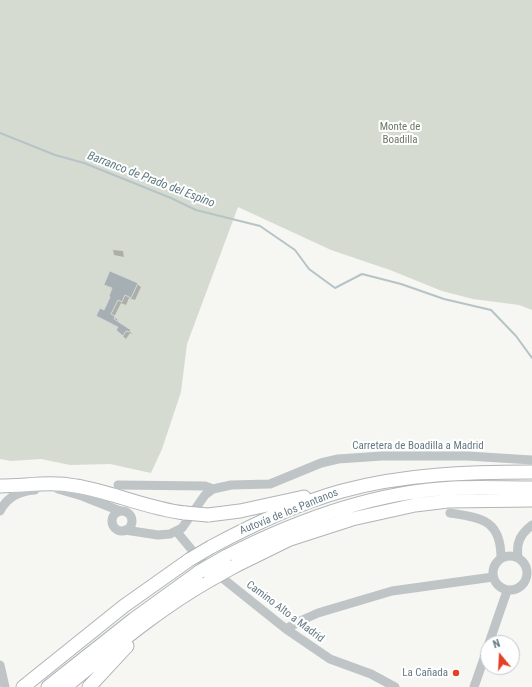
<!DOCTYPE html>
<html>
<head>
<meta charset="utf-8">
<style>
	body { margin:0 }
	#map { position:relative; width:532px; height:687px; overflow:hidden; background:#f6f6f2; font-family:"Roboto Condensed",sans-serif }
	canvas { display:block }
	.north { position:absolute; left:480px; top:635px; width:40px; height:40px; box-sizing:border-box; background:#fff; border:1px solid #c1c9ce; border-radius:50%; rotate:342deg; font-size:11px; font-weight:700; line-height:16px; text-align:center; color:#657984 }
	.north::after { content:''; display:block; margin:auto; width:14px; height:18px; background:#e34125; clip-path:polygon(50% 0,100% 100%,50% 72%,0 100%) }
</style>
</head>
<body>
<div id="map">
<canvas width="532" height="687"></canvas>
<div class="north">N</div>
</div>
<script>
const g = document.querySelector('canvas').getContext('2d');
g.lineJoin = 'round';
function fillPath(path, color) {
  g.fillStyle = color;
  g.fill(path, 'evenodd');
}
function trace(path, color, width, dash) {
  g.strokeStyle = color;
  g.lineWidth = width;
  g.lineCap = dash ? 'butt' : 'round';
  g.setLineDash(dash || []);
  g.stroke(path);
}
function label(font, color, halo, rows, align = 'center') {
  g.font = font + ' "Roboto Condensed",sans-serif';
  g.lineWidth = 4;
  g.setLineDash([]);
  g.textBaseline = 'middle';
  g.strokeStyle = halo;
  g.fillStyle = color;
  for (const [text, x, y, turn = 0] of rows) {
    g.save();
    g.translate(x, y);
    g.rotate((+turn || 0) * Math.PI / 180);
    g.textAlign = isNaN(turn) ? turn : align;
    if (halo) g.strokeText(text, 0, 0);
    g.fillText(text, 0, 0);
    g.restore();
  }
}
fillPath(new Path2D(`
	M0 0H532V310L519 305 473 299 442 291 390 270 331 250 238 207 187 344 181 392 162 449 151 473 110 464 70 465 41 459 11 461 0 459Z`), '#d6dbd2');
fillPath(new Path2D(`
	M113 250 123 251 124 257 114 255Z
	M105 284H137L141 287 135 300 129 298 126 305 121 303 114 317 118 320 117 322 133 334 130 333 126 339 117 330 119 328 97 316 104 312 111 297 113 290Z`), '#0003');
trace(new Path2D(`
	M0 133 55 155 84 163 171 198 196 210 260 226 295 250 309 269 335 288 362 274 401 284 444 299 491 310 516 336 532 358`), '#b6c4c7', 2);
const building = new Path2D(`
	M110 271 138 283 131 298 125 295 122 302 118 300 111 314 115 316 114 319 131 330 129 332 126 331 123 336 116 330 118 327 96 316 100 308 104 310 110 297 109 296 112 288 104 285Z`);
fillPath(building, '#a6b0b4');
trace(building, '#d7d7d5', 1);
const highway = new Path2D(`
	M0 486C26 486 50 481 76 486 113 492 148 509 185 513
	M208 515 240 511 304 497
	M211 547C252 525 298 503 342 491 404 474 468 472 532 472
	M225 557C295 521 373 492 453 488 479 487 506 488 532 488
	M235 566 290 539 352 519 415 505 448 501 532 500
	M23 687 124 606 189 560
	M48 687 134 619 199 572
	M65 687C112 649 157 610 210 580
	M89 687 127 646`);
trace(highway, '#b0b5b8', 15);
trace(new Path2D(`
	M118 485 205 486 213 489
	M58 489 82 496 120 511
	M0 511C7 497 19 491 35 490
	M112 521a10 10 0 1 1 20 0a10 10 0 1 1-20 0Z
	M450 513C482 518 501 520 501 558
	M125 530 158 535 170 534 182 528 205 495 213 489 231 485 270 484 321 463 338 459 382 456H468L532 460
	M177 532 201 561 286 629 330 659 371 674 395 687
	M493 573a17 17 0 1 1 34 0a17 17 0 1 1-34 0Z
	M518 557C516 543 520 534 532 525
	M286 629 300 621 318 613 392 591 493 577
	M489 643 507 591
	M0 665 5 687
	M474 687 488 647`), '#bfc4c7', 9);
trace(highway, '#fff', 13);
const highwayBridge = new Path2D(`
	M185 513 208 515
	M189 560 211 547
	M199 572 225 557
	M210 580 235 566`);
trace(highwayBridge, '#b0b5b8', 15, []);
trace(highwayBridge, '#fff', 13);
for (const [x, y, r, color] of [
	[456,673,4,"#e34125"]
]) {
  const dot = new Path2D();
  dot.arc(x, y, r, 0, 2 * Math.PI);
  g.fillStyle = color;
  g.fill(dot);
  trace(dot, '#fff', 1.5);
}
label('11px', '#6a7b64', '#fff', [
	["Monte de",400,127],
	["Boadilla",400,140]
]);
label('11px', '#657984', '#fff', [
	["Carretera de Boadilla a Madrid",418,446],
	["Autovía de los Pantanos",289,512,-22],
	["Camino Alto a Madrid",285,612,37]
]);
label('11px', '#657984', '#fff', [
	["La Cañada",448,673]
], 'right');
label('italic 12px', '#607b80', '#fff', [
	["Barranco de Prado del Espino",151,180,21]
]);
</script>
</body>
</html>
